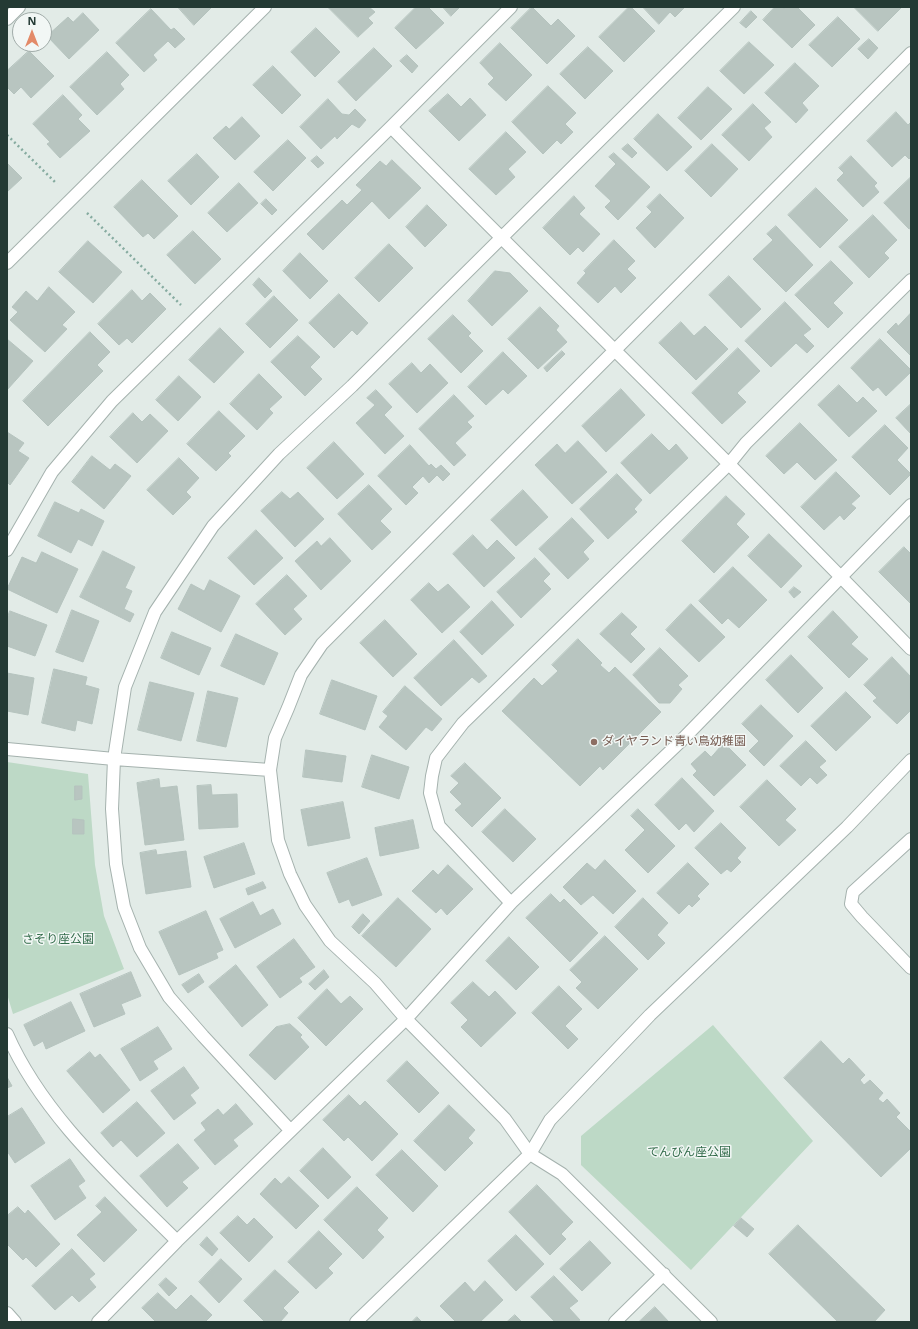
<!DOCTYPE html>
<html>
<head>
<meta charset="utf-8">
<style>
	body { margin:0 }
	#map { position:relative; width:918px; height:1329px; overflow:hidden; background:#e2ebe7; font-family:"Open Sans",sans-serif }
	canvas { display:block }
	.frame { position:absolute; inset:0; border:8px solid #243a34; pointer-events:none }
	.north { position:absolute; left:12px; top:12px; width:40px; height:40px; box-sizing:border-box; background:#f2f7f5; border:1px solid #a0aba8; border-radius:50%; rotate:0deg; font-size:11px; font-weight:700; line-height:16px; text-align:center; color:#243a34 }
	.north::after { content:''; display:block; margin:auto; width:14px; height:18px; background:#e38a68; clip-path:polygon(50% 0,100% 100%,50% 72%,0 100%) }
</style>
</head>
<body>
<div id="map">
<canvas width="918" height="1329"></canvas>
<div class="frame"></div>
<div class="north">N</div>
</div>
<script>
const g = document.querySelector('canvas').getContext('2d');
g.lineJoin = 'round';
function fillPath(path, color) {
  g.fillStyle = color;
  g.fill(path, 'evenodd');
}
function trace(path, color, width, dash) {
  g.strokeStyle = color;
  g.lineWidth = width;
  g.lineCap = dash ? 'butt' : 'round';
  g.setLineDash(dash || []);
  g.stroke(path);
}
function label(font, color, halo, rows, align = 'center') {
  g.font = font + ' "Open Sans","Noto Sans JP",sans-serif';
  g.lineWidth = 3;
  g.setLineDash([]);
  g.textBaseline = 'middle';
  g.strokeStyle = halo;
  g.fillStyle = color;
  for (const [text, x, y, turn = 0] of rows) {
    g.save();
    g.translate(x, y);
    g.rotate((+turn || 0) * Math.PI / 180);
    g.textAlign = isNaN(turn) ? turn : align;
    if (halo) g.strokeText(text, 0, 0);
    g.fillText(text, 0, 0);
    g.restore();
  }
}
fillPath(new Path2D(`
	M7 762 88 774 95 865 104 916 124 969 13 1014 7 994Z
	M713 1025 813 1141 691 1270 581 1165V1136Z`), '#bdd9c6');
const building = new Path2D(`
	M178 7H212L194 25Z
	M328 7H369L375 12 368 18 373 23 358 37Z
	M416 7H428L444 23 416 49 395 28Z
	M443 7H460L451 16Z
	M532 7 551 26 558 19 575 36 547 64 511 28Z
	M629 7H631L655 31 624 62 599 37Z
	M643 7H685L675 17 670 12 659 24Z
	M775 7H782L784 9 786 7H797L815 25 792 48 763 20Z
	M854 7H902L878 31Z
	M151 9 171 30 174 28 185 39 175 48 168 41 153 55 157 60 144 72 116 43Z
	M751 11 757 17 746 28 740 23Z
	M83 13 99 30 69 59 47 36 68 17 73 22Z
	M838 17 860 39 832 67 809 45Z
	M316 28 340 52 315 77 291 52Z
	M869 39 878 48 868 59 858 49Z
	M749 42 774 65 744 94 720 71Z
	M500 43 532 75 506 101 488 84 494 78 480 63Z
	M588 47 613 71 585 99 560 74Z
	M374 48 392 66 356 101 338 82Z
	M29 51 54 76 31 98 21 87 14 94 7 87V71Z
	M107 52 129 75 120 84 124 89 97 115 70 87Z
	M407 55 418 66 412 73 400 61Z
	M795 63 819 86 802 103 808 110 796 123 765 93Z
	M273 66 301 95 282 114 253 85Z
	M548 86 576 113 565 124 573 132 561 144 557 140 543 154 512 122Z
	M708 87 732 109 701 140 678 118Z
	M448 94 461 107 470 98 486 115 459 141 429 111Z
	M63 95 82 115 78 119 90 131 60 158 47 144 50 142 33 124Z
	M328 99 342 114 349 115 355 109 366 120 359 128 352 124 337 139 335 136 321 149 300 127Z
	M753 104 771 122 764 128 772 137 749 161 722 135Z
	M896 112 908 125 911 122V157L909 159 905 155 892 167 867 141Z
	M658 114 692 147 667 171 634 139Z
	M242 117 260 136 235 160 213 138 226 126 229 129Z
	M506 132 526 152 508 169 515 177 496 195 469 169Z
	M288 140 306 158 273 191 254 172Z
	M628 144 637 153 632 158 622 149Z
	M712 144 738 169 711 197 685 171Z
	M614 153 650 187 618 220 605 207 611 201 595 186 616 164 609 157Z
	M197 154 219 177 191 205 168 181Z
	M317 156 324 163 318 168 311 161Z
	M851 156 877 183 874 186 879 192 863 207 837 180 844 173 839 168Z
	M392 160 421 188 389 219 372 201 323 250 307 234 342 200 347 205 362 190 356 185 380 161 386 166Z
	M7 163 22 178 7 192Z
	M911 177V228L909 229 884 203Z
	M142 180 178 216 154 239 148 233 143 237 114 207Z
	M239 183 258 203 227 232 208 213Z
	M816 188 848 220 820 248 788 215Z
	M660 194 684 218 655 248 636 228 652 212 647 207Z
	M574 196 585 208 579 214 600 234 583 252 578 247 570 255 543 228Z
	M266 199 277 210 272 215 261 204Z
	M427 205 447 225 425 247 406 227Z
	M873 215 897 240 884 253 889 258 869 278 839 247Z
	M776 226 813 265 786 292 753 259 773 240 767 234Z
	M193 231 221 259 195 284 167 255Z
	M614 240 635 261 627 269 636 278 621 293 615 286 598 303 577 283 586 273 584 271Z
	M88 241 122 272 93 303 59 272Z
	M389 244 413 268 379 302 355 278Z
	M300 253 328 281 310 299 283 271Z
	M831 261 853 283 833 303 843 313 828 328 795 295Z
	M495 271 510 273 528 291 492 326 468 301Z
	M729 276 761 309 741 328 709 295Z
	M259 278 272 291 265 298 253 285Z
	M49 287 75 312 62 325 67 329 45 352 10 320 18 312 12 307 26 291 37 301Z
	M132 290 142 301 150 293 166 309 132 343 127 338 119 345 98 324Z
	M339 294 368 323 357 335 352 330 334 348 309 323Z
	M274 296 298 320 270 348 246 324Z
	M785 302 811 329 803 335 814 346 807 353 796 343 771 367 745 341Z
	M540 307 559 326 556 330 567 342 538 369 508 339Z
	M911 313V356L887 332 896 323 898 326Z
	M453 315 471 333 468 336 483 351 461 373 428 339Z
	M681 322 694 336 705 326 728 349 696 380 659 343Z
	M220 328 244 352 214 383 189 360Z
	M90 332 110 352 97 365 103 371 48 426 23 401Z
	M298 336 320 357 310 367 322 379 305 396 271 362Z
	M7 339 33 361 7 390Z
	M880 339 911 370V372L886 396 878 387 873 391 851 368Z
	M738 348 760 371 737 393 746 402 722 424 692 393Z
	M562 351 565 354 547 372 544 368Z
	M503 352 527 376 508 394 503 389 486 405 468 387Z
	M412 363 421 373 430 364 448 383 417 413 389 384Z
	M259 374 282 397 269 409 273 413 257 430 230 404Z
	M179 376 201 397 178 421 156 400Z
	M839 385 857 403 863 397 877 411 849 437 818 405Z
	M621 389 645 415 606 452 582 426Z
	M376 390 392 407 384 415 404 436 385 454 356 423 375 405 367 398Z
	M454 395 474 416 467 422 472 427 455 443 466 455 454 466 419 429Z
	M911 404V434L896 418Z
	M219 411 245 436 228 453 231 456 216 471 187 444Z
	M133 413 142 422 150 414 168 431 137 463 110 437Z
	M800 423 837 460 815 480 797 462 784 474 766 456Z
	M885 425 908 448 897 460 911 474 890 495 852 457Z
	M7 432 24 443 18 451 29 458 10 485 7 482Z
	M652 434 669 451 676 444 688 458 650 494 621 463Z
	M578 441 607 472 572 504 535 465 557 444 565 453Z
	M334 442 364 474 337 499 307 468Z
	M410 445 429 466 431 464 436 469 441 465 450 474 443 481 437 475 429 483 423 476 412 487 418 493 406 505 378 476Z
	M92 456 110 470 115 464 131 476 104 509 72 482Z
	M179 458 199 478 186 492 191 497 173 515 147 490Z
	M836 472 860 496 851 504 856 508 844 520 840 515 824 530 801 507Z
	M617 474 642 500 634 509 637 512 608 539 580 509Z
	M369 485 392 509 380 521 391 532 372 550 338 514Z
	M523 490 548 517 516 546 491 520Z
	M282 492 290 499 298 492 324 519 295 547 261 511Z
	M726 496 745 514 736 524 749 537 714 573 682 541Z
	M55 502 79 513 81 509 104 521 92 546 78 539 71 553 38 536Z
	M572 518 594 541 583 552 589 559 568 579 539 549Z
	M256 530 283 558 254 585 228 558Z
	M769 534 802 566 781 588 748 556Z
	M473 535 487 550 497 540 515 558 484 587 453 554Z
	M330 538 351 561 321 590 295 561 317 541 321 546Z
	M904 547 911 554V604L879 572Z
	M103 551 135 567 125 588 132 591 124 609 134 614 130 622 80 597Z
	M42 552 78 569 57 613 7 589 22 557 36 563Z
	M535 558 550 574 543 581 551 589 521 618 497 592Z
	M733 567 767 600 739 628 728 618 722 624 699 601Z
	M287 575 307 596 293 609 302 619 285 635 256 604Z
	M210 580 240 596 221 632 178 609 191 584 204 591Z
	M429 583 438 592 448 584 470 607 442 633 411 600Z
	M794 587 801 592 794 598 789 592Z
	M492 601 514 625 482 655 460 632Z
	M691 604 725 637 699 662 666 630Z
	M72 610 99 621 83 662 56 652Z
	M10 611 47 625 35 656 7 646V619Z
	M833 611 858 637 851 644 868 659 849 678 808 637Z
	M622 613 637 627 630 634 645 649 631 663 600 634Z
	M385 620 417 654 393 677 360 643Z
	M172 632 211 648 199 675 161 658Z
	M236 634 278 653 264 685 221 666Z
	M578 639 602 663 600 665 609 673 615 667 661 712 603 770 600 766 580 786 502 711 534 678 542 686 558 671 552 665Z
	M454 640 487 676 479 683 472 677 441 706 414 678Z
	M660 648 688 676 678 685 682 689 670 703H659L633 675Z
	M791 655 823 688 798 713 766 680Z
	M892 657 911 677 910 689 911 710 897 724 873 701 877 698 864 685Z
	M54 669 87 677 85 685 99 689 92 724 77 720 75 731 42 723Z
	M7 673 34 678 28 715 7 711Z
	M332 680 377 696 365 730 320 714Z
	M150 682 194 693 181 741 138 730Z
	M405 686 442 719 432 731 426 727 406 750 379 727 388 716 383 712Z
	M208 691 238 698 226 747 197 741Z
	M846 692 871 717 836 751 811 726Z
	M761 705 793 736 764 766 749 751 759 741 742 724Z
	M806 741 826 761 819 767 827 775 817 784 810 777 801 786 780 766Z
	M724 743 746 765 714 796 693 775 697 771 691 764 705 751 711 757Z
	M306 750 346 756 342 782 303 777Z
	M372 755 409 767 399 799 362 787Z
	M465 763 501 798 472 827 455 810 462 804 450 792 459 783 451 776Z
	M682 778 714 811 694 832 686 823 679 830 655 805Z
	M159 779 160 788 177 786 184 840 145 845 137 783Z
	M767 780 796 809 785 820 796 830 779 846 740 807Z
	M211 785 212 795 237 794 238 827 199 829 197 786Z
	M75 786H82V799L75 800Z
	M343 802 350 838 308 846 301 810Z
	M505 809 536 839 513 862 482 832Z
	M638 809 675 846 648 873 625 850 645 830 631 816Z
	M73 819 84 820V834H73Z
	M413 820 419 848 380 856 375 828Z
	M721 823 746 848 737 858 741 862 731 872 727 869 721 874 695 848Z
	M244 843 255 874 214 888 204 857Z
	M156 850 157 855 186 851 191 887 146 894 140 853Z
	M367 858 382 895 352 906 349 899 339 903 327 873Z
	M605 860 636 891 613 914 593 895 581 905 563 887 587 863 595 870Z
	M688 863 709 884 697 896 700 899 692 907 689 904 679 914 657 893Z
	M448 865 473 889 447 915 441 908 436 913 412 891 433 870 438 875Z
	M263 882 266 888 248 895 246 889Z
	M551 894 560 903 564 899 598 933 570 962 526 918Z
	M398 898 431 929 396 967 362 936Z
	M643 898 668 923 657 935 665 943 648 960 615 927Z
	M253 902 260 916 273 909 281 924 235 948 220 919Z
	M206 911 223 950 216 953 218 958 179 975 159 932Z
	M363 914 370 921 359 934 352 927Z
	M605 936 638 969 598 1009 576 988 582 982 570 970Z
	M509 937 539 967 516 990 486 961Z
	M294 939 315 967 299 978 302 982 280 998 257 967Z
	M236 965 268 1005 242 1027 209 987Z
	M324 970 329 977 315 990 309 984Z
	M131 972 141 996 121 1004 125 1014 94 1027 80 994Z
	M199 974 204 982 188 993 182 985Z
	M473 982 489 997 495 991 516 1013 481 1047 461 1027 468 1020 451 1003Z
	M559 986 582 1009 565 1026 578 1039 568 1049 532 1013Z
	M327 989 341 1004 350 996 363 1009 326 1046 298 1018Z
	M71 1002 85 1031 46 1049 43 1041 34 1046 24 1025Z
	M290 1024 302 1035 300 1037 309 1047 275 1080 249 1055 276 1027Z
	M158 1027 172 1049 153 1061 158 1069 140 1081 121 1049Z
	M821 1041 843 1064 849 1058 865 1075 860 1080 864 1085 870 1080 883 1093 878 1099 883 1103 887 1099 900 1113 896 1117 911 1132V1148L881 1177 784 1078Z
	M90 1052 95 1058 100 1054 130 1090 103 1113 67 1071Z
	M407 1061 439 1093 419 1113 387 1081Z
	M184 1067 199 1088 190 1095 196 1103 174 1120 151 1091Z
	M7 1077 12 1086 7 1088Z
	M349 1095 360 1106 365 1101 398 1134 372 1161 348 1137 344 1141 323 1120Z
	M137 1102 165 1133 137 1157 121 1140 113 1147 101 1133Z
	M236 1104 253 1124 233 1140 238 1146 215 1165 194 1140 206 1130 201 1123 218 1109 223 1115Z
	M449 1105 475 1130 468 1138 473 1143 445 1171 414 1141Z
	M22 1108 45 1143 15 1163 7 1151V1117Z
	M178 1144 199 1168 182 1182 188 1188 167 1207 140 1176Z
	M323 1148 351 1177 328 1199 300 1171Z
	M402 1150 438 1186 413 1212 376 1175Z
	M70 1159 85 1181 78 1186 86 1198 55 1220 31 1186Z
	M289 1177 319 1206 296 1229 260 1194 275 1178 281 1184Z
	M537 1185 573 1222 561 1234 566 1239 550 1255 509 1212Z
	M357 1187 388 1218 377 1230 384 1237 363 1259 324 1220Z
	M105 1197 137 1230 104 1262 77 1235 102 1212 96 1206Z
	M18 1207 25 1214 28 1210 60 1244 36 1267 26 1257 23 1260 7 1244V1216Z
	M238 1216 247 1225 254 1218 273 1237 249 1262 220 1233Z
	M741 1218 754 1229 747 1237 734 1226Z
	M798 1225 885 1310 874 1322H838L769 1254Z
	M319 1231 342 1254 328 1268 333 1273 316 1289 288 1262Z
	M516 1235 544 1264 516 1291 488 1261Z
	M207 1237 218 1249 212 1256 200 1245Z
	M590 1241 611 1263 582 1291 560 1269Z
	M72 1249 95 1274 89 1279 96 1287 79 1302 72 1295 55 1310 32 1286Z
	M221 1259 242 1279 219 1303 199 1282Z
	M275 1270 299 1292 283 1308 288 1313 280 1322H265L244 1301Z
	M554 1276 578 1301 569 1308 580 1320 577 1322H555L531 1297Z
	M166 1278 177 1288 169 1296 159 1285Z
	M485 1281 503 1300 480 1322H456L440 1306 465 1282 474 1292Z
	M158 1293 176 1310 191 1295 212 1315 205 1322H156L142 1308Z
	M655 1307 669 1322H639Z
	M515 1315 522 1322H507Z
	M417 1317 422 1322H412Z`);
fillPath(building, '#b8c5c0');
trace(building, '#b5c3be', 1);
const minor = new Path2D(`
	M7 19 19 7
	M391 127C564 302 741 472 911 649
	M7 550 52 472 112 401 391 127 511 7
	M7 749 114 759 270 770
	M911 839 853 892 851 904 862 917 911 968
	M511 903 439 826 430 793 432 776 436 758 463 723 729 464 746 443 911 280
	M7 1034C43 1116 114 1178 177 1241
	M290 1130 203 1036 169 997 140 948 124 907 116 864 112 809 114 759 125 687 155 612 213 526 279 454 352 386 734 7
	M98 1322 177 1241 406 1019 511 903 680 742 911 505
	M615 1322 664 1274
	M711 1322 562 1174 530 1154 505 1119 406 1019 375 983 330 941 305 905 290 874 278 840 270 770 275 738 288 708 301 675 322 644 911 53`);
const tertiary = new Path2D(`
	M7 263 265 7
	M7 1313 15 1322
	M356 1322 530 1154 550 1120 650 1015 847 827 911 760`);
trace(minor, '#a5b2ae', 14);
trace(tertiary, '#a5b2ae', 14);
trace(new Path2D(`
	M7 135 57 184
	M87 213 181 305`), '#86aba0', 2.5, [2, 3]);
trace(minor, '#fff', 12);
trace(tertiary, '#fff', 12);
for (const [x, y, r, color] of [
	[594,742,4,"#8d6e63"]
]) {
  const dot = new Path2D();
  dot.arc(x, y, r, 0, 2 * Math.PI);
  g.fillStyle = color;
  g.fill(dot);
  trace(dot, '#f2f7f5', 1.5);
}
label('12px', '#785e54', '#f2f7f5', [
	["ダイヤランド青い鳥幼稚園",602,742]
], 'left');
label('12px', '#336c4b', '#f2f7f5', [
	["さそり座公園",58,940],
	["てんびん座公園",689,1153]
]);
</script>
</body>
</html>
